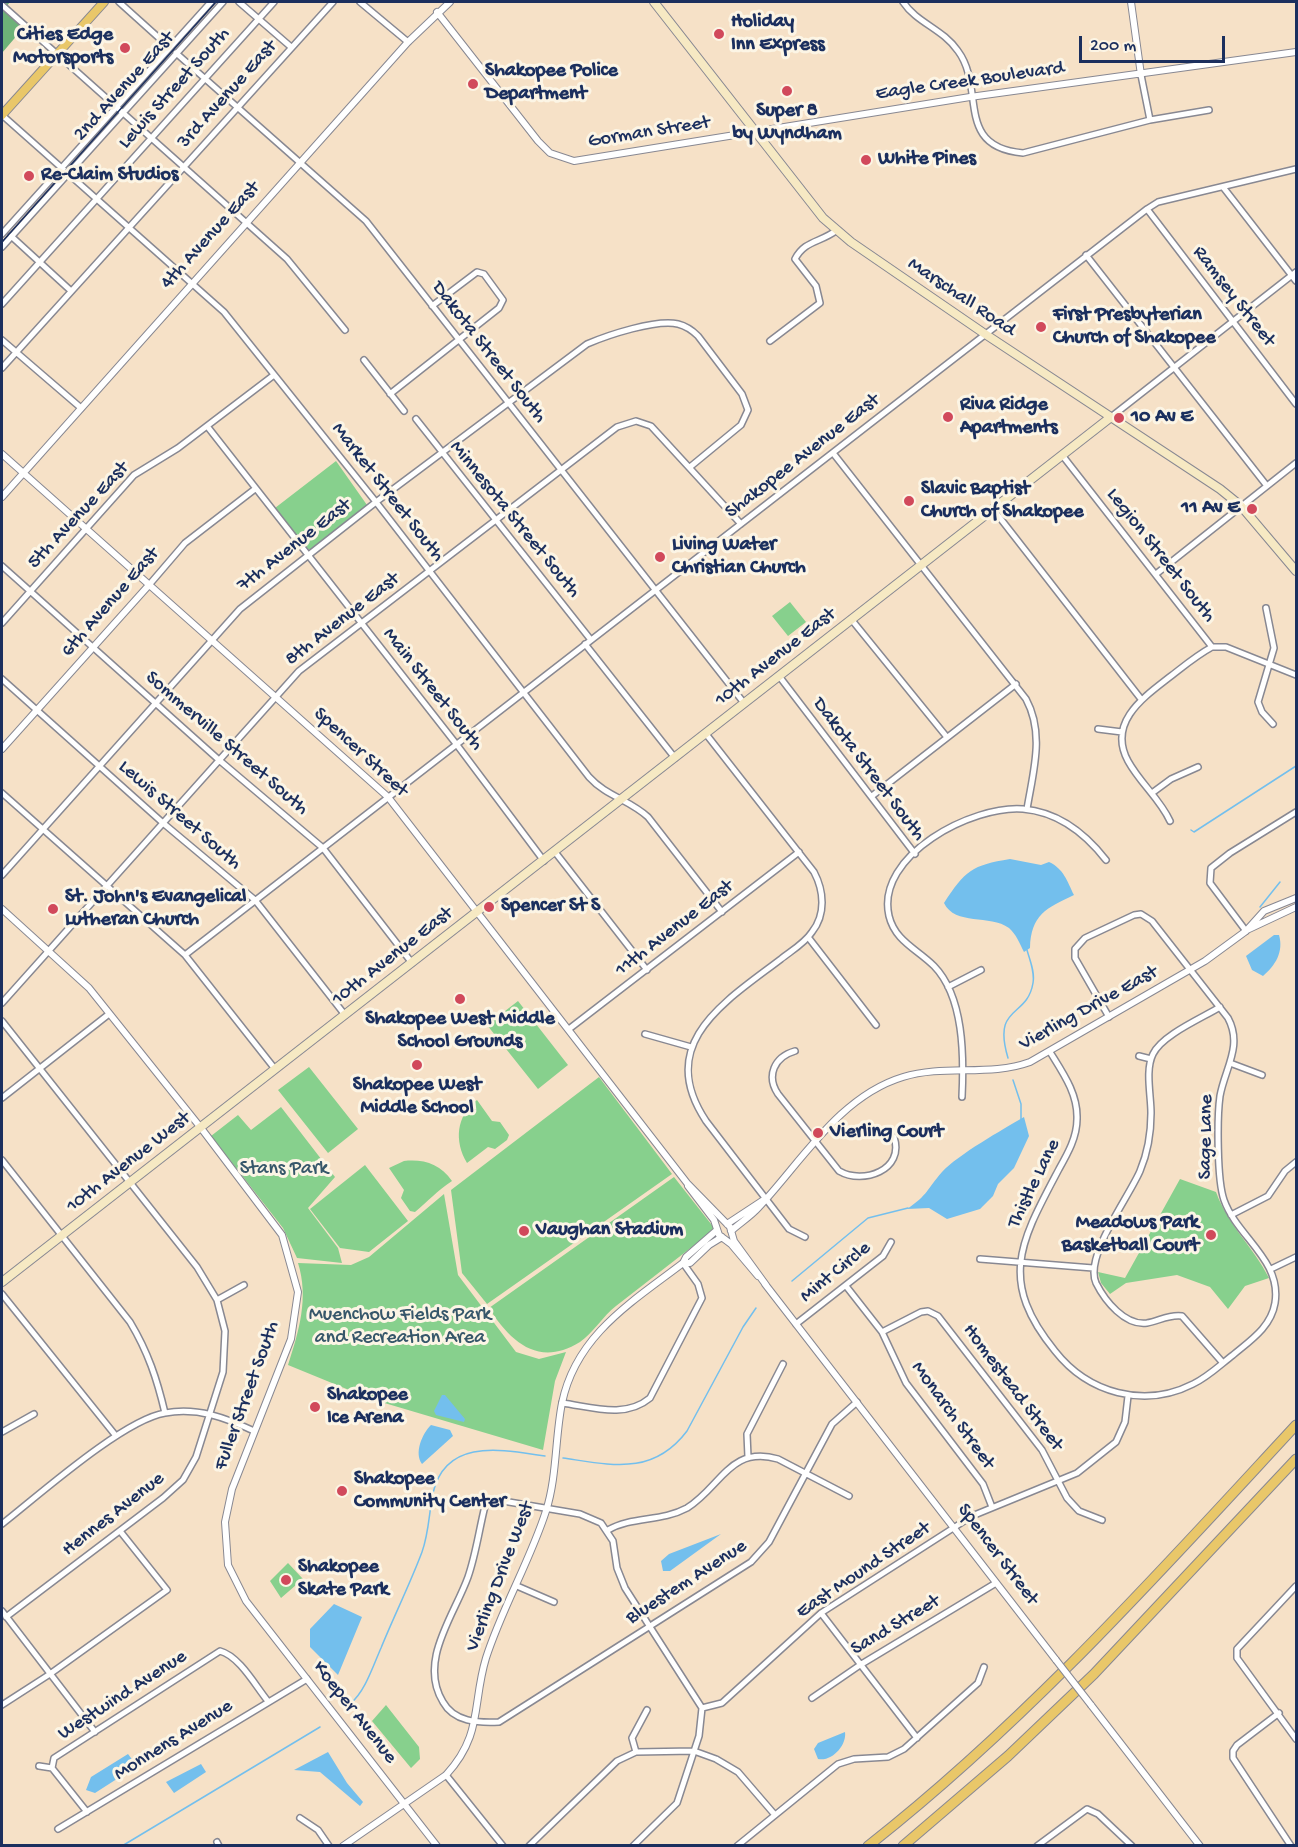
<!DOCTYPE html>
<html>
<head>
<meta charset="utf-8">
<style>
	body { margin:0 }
	#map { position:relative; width:1298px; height:1847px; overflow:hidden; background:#f6e1c7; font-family:"Gochi Hand",sans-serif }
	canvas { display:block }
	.frame { position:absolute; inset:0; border:3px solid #1b2f5e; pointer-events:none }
	.scale { position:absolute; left:1079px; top:36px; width:146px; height:27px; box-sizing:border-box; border:3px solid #1b2f5e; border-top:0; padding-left:8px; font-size:18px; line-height:21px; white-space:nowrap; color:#1b2f5e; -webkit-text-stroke:4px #fcf5e5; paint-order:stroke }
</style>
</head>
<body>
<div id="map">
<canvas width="1298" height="1847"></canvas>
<div class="frame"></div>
<div class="scale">200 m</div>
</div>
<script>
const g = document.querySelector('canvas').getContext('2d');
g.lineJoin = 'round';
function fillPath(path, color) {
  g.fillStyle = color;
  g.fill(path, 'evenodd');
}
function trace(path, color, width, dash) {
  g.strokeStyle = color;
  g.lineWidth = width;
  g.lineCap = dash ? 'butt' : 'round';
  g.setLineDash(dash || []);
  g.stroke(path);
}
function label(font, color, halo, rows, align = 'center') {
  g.font = font + ' "Gochi Hand",sans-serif';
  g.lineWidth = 6;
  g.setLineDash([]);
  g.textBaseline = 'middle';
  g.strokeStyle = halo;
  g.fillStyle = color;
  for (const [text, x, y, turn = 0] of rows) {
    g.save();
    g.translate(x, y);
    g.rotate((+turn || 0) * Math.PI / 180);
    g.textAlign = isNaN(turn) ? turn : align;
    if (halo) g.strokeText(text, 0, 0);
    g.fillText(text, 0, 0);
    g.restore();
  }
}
fillPath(new Path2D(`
	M336 461 367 505 312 549H308L275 508Z
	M790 602 806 622 788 636 772 616Z
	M518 1001 568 1065 538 1089 487 1025Z
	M309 1067 358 1129 328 1153 278 1090Z
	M599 1077 672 1174 487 1304 462 1273 451 1190Z
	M477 1100 492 1121 500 1122 509 1135 507 1140 495 1149 488 1147 467 1163C454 1141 456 1116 477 1100Z
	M281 1107 335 1177 308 1208 338 1248 342 1263 297 1258 283 1228 211 1136 238 1115 251 1130Z
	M404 1161C424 1159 440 1164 452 1181 437 1191 428 1201 415 1212L410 1211 401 1198 404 1190 389 1168Z
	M365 1165 408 1221 369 1252 340 1248 310 1209Z
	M674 1177 715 1229C682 1255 649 1280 616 1306 603 1316 593 1333 580 1342 538 1368 510 1341 489 1308Z
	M1180 1179 1216 1192C1229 1227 1253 1246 1269 1278L1245 1286 1228 1309 1210 1287 1177 1275 1126 1283 1110 1294 1101 1283 1098 1272 1125 1278Z
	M444 1194 458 1275 516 1352 539 1359 566 1352 555 1381 543 1450 371 1399 288 1365C299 1331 309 1298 298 1263L351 1265 369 1257Z
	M288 1563 303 1579 281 1598 270 1581Z
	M386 1705 419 1747 420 1759 411 1768 372 1721Z`), '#87d08d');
fillPath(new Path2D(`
	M2 2H10L5 8 25 26 2 53Z`), '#6db278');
fillPath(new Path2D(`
	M1010 859 1041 865 1049 862C1064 869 1067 881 1074 895 1046 908 1031 915 1030 948L1024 952C1020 944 1016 934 1009 928 990 914 955 926 944 903 965 871 972 865 1010 859Z
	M1274 935H1279C1284 952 1275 966 1263 976L1252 970 1246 956Z
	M1024 1117 1029 1136 1014 1168 998 1184 993 1196 980 1209 947 1219 929 1208 907 1209C928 1195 927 1189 942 1172 959 1154 1002 1130 1024 1117Z
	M442 1395H445L465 1419 464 1422 436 1415 434 1411Z
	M431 1425 450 1430 453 1436 422 1464C414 1453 422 1434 431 1425Z
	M721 1534 670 1571H663L661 1561 669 1554Z
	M334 1604 362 1617 338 1675 310 1647V1629Z
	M845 1732C847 1745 832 1762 818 1759L814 1749 818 1743Z
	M328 1752 347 1783 363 1802 360 1806 320 1772 294 1770Z
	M128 1754 137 1766 95 1793 86 1790 91 1777Z
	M201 1764 206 1772 174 1793 166 1782Z`), '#73bfed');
trace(new Path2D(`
	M1191 830 1194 832 1296 766
	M1260 907 1280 882
	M1008 1058C992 1004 1027 1019 1033 983 1035 972 1030 961 1027 950
	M1013 1080 1021 1104V1119
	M792 1281 868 1218 908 1208
	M563 1458C612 1465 653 1476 687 1431L743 1327 756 1308
	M350 1704C365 1692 373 1666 381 1648 394 1616 410 1584 422 1552 429 1533 429 1512 433 1493 446 1437 503 1450 545 1456
	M122 1846 320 1727`), '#73bfed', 1.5);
const minor = new Path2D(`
	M119 2 169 47
	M239 2 291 47
	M360 2 408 42
	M903 2C917 23 943 29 958 51 986 89 954 147 1023 153L1150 120 1209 110
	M2 5 287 259 345 330
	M176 53 366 221 744 703
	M1141 75 1150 120
	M2 115 224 312 376 502 589 777C606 796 630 800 648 817L722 912
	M1223 187 1296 281
	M1147 209 1296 404
	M2 234 211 2
	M11 236 70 290
	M2 247 223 2
	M1086 255 1267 486
	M2 304 274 2
	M2 340 81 408
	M770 341 820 303 816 286 795 259C805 240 820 243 837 230
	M364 360 404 411
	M2 368 333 2
	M390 394 499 308 503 300 484 274 477 272 432 306
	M1111 417 1296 272
	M416 419 591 640
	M207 426 457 745 544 861
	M833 453 1026 699C1045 734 1033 772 1027 809
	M1062 455 1212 647
	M993 509 1141 699
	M2 566 219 760 323 848 412 963
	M1156 574 1296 463
	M149 585 185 543 255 489
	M1266 608 1274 648 1258 702 1262 712 1273 724
	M851 619 946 736
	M2 623 134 475 178 448 274 375
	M585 644 675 758
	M779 676 915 854
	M2 679 163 823 255 900 345 1015
	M1098 729 1122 732
	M706 734 814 872C824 891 826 914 812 932 805 943 791 951 781 959 726 1001 654 1043 706 1121L789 1229 805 1237
	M2 793 185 955 275 1069
	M1152 793 1171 779 1198 767
	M872 796 1016 684
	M1170 821C1160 799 1140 783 1128 761 1107 722 1144 697 1171 676 1184 666 1197 655 1212 647H1226L1296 675
	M555 852 647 970
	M2 875 240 609 376 502 587 344C608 335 656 319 678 324 686 326 692 330 698 336L742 394 748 410 741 425 690 467
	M1246 931 1210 883 1211 868 1230 853 1296 812
	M808 937 876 1025
	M185 955 1147 209 1158 202 1296 169
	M948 987 981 970
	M2 1003 299 671 617 427 636 421 651 426 741 524
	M1220 1007C1202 1018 1162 1035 1153 1054 1145 1070 1151 1095 1151 1113 1151 1132 1148 1152 1140 1171 1129 1197 1084 1256 1096 1283 1105 1301 1125 1326 1147 1323 1159 1321 1169 1314 1182 1316L1223 1363
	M2 1021 197 1267 217 1300 225 1331 223 1372 196 1457 183 1480 163 1498 6 1617
	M569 1029 799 852
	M645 1034 691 1047
	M795 1051C774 1057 766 1076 778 1094L839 1171C863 1185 905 1170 894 1137
	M1050 1052C1063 1073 1078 1094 1077 1119 1077 1137 1068 1153 1059 1169 1021 1241 997 1280 1055 1351 1088 1393 1144 1409 1193 1384 1208 1377 1220 1365 1233 1355 1251 1340 1271 1327 1275 1303 1282 1260 1237 1237 1224 1200 1217 1180 1217 1118 1220 1096 1225 1068 1243 1046 1228 1018L1152 921 1141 914 1134 915 1085 938 1075 949V958L1109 1017
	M1139 1056 1151 1059
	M1230 1063 1262 1075
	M962 1097C964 1056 964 997 934 966 917 949 895 941 889 916 875 855 973 805 1023 809 1058 812 1085 833 1106 860
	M2 1098 109 1014
	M2 1160 130 1322C148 1352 157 1379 165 1413
	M1231 1215 1268 1196 1285 1171 1296 1162
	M980 1259 1093 1268
	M1271 1269 1296 1257
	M846 1286 882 1332 906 1383 983 1484 992 1507
	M2 1294 116 1436
	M217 1300 244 1285
	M796 1324 883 1256 891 1242
	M882 1332 921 1312 928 1311 938 1316 1042 1450 1067 1498 1079 1511 1102 1520
	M562 1403C592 1407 625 1419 650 1398L702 1298 698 1284 683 1263
	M2 1432 34 1414
	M748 1457 747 1434 783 1364
	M2 1524C39 1495 123 1420 165 1413 198 1407 226 1418 254 1431
	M608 1530C632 1516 661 1522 687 1508 721 1487 730 1445 778 1459L849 1496
	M517 1586 554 1602
	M1296 1586 1237 1649V1658L1296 1739
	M2 1611 95 1732
	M821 1613 917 1738
	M812 1698 860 1665 996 1583
	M2 1705 50 1674 167 1590 120 1531
	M702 1708 722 1703 821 1613 972 1516 1077 1473 1116 1442 1125 1422 1128 1396
	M1279 1713 1237 1745 1233 1751V1758L1291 1846
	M636 1752 632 1738 647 1710
	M39 1766 52 1768 54 1758 220 1651C239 1656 255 1685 267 1700
	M52 1768 87 1812
	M446 1775 503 1846
	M300 1818 318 1830 329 1846
	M58 1829 307 1679
	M217 1842 219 1846
	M529 1846 617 1761 636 1752 694 1751 716 1759 738 1772 775 1815
	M633 1846 677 1803 699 1736 702 1708 625 1588 617 1568 613 1541 601 1523 580 1514 503 1501 492 1500 485 1506C479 1530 476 1554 468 1577 454 1616 418 1661 443 1702 454 1722 478 1723 499 1722L751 1562 769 1542 832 1424 857 1402
	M737 1846 838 1764 854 1759 888 1757 904 1749 978 1683 984 1667
	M1037 1846 1087 1809 1098 1814 1132 1846`);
const tertiary = new Path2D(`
	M1131 2 1141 75
	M437 12 538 141 550 153 574 161 970 97 1296 52
	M2 454 388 797 687 1183 730 1227 734 1241 766 1285
	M2 497 408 42 450 2
	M2 749 149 585
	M2 909 89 988 201 1128 282 1235 298 1292 291 1339 232 1489 225 1522 228 1565 246 1601 437 1846
	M1247 930 1296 907
	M688 1186 714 1220 719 1235 731 1244 758 1276
	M727 1224 765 1199
	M731 1231C740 1223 751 1216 759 1207 802 1161 840 1096 903 1077 945 1064 989 1077 1030 1062L1205 961 1246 931 1264 911 1296 898
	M683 1263H690L709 1245 722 1237
	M765 1284 1056 1660
	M1091 1705 1200 1846
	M343 1846 446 1775C483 1735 472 1704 486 1658 502 1608 530 1561 546 1511 557 1477 555 1438 562 1403 576 1335 632 1302 683 1263L686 1257 717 1230`);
const secondary = new Path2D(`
	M654 2 823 218 851 242 985 334 1220 489 1241 506 1296 571
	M2 1282 1111 417`);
const primary = new Path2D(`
	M2 115 104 2`);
const motorway = new Path2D(`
	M868 1846C1026 1722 1160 1572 1296 1425
	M903 1846 1008 1756 1094 1674 1296 1459`);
trace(minor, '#888892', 8);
trace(tertiary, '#888892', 8);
trace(secondary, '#888892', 10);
trace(primary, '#888892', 10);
trace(motorway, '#888892', 11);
trace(minor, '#fff', 5);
trace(tertiary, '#fff', 6);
trace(secondary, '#f6e9c3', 8);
trace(primary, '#e9c769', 8);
trace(motorway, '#e9c769', 9);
trace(new Path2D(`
	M2 242 216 2`), '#1b2f5e', 1.5);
const tertiaryBridge = new Path2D(`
	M1056 1660 1091 1705`);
trace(tertiaryBridge, '#888892', 8, []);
trace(tertiaryBridge, '#fff', 6);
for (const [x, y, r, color] of [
	[719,34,6,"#d1495b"],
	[125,48,6,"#d1495b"],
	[473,84,6,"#d1495b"],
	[787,91,6,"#d1495b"],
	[866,160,6,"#d1495b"],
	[29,176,6,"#d1495b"],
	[1041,327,6,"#d1495b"],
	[948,417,6,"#d1495b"],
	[1119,418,6,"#d1495b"],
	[909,501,6,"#d1495b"],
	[1252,509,6,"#d1495b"],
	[660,557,6,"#d1495b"],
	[489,907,6,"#d1495b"],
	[53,909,6,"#d1495b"],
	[460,999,6,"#d1495b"],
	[417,1065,6,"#d1495b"],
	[818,1133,6,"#d1495b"],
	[524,1231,6,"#d1495b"],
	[1211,1235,6,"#d1495b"],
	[315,1407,6,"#d1495b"],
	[342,1491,6,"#d1495b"],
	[286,1580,6,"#d1495b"]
]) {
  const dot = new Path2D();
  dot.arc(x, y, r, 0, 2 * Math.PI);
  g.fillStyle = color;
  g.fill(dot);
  trace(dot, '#fcf5e5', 2);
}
label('bold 20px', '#1b2f5e', '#fcf5e5', [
	["Holiday",731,23],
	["Inn Express",731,46],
	["Cities Edge",113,36,"right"],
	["Motorsports",113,59,"right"],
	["Shakopee Police",485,72],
	["Department",485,95],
	["Super 8",787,112,"center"],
	["by Wyndham",787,135,"center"],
	["White Pines",878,160],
	["Re-Claim Studios",41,176],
	["First Presbyterian",1053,316],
	["Church of Shakopee",1053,339],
	["Riva Ridge",960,406],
	["Apartments",960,429],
	["10 Av E",1131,418],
	["Slavic Baptist",921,490],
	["Church of Shakopee",921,513],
	["11 Av E",1240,509,"right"],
	["Living Water",672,546],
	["Christian Church",672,569],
	["St. John's Evangelical",65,898],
	["Lutheran Church",65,921],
	["Spencer St S",501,907],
	["Shakopee West Middle",460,1020,"center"],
	["School Grounds",460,1043,"center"],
	["Shakopee West",417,1086,"center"],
	["Middle School",417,1109,"center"],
	["Vierling Court",830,1133],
	["Meadows Park",1199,1224,"right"],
	["Basketball Court",1199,1247,"right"],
	["Vaughan Stadium",536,1231],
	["Shakopee",327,1396],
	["Ice Arena",327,1419],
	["Shakopee",354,1480],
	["Community Center",354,1503],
	["Shakopee",298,1568],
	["Skate Park",298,1591]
], 'left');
label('20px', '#1b2f5e', '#fcf5e5', [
	["Eagle Creek Boulevard",970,82,-8],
	["2nd Avenue East",125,87,-48],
	["Lewis Street South",175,89,-48],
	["3rd Avenue East",228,95,-48],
	["Gorman Street",649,133,-9],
	["4th Avenue East",211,236,-48],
	["Ramsey Street",1233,297,52],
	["Marschall Road",961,298,34],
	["Dakota Street South",488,353,52],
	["Shakopee Avenue East",803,457,-38],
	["Market Street South",387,493,52],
	["5th Avenue East",79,516,-47],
	["Minnesota Street South",514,520,51],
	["7th Avenue East",295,546,-38],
	["Legion Street South",1160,556,52],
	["6th Avenue East",111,603,-49],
	["8th Avenue East",343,620,-38],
	["10th Avenue East",776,658,-38],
	["Main Street South",432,690,52],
	["Sommerville Street South",226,744,41],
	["Spencer Street",360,753,43],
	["Dakota Street South",868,770,53],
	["Lewis Street South",179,816,41],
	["11th Avenue East",675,929,-38],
	["10th Avenue East",393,957,-38],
	["Vierling Drive East",1089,1009,-29],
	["Sage Lane",1207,1137,-89],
	["10th Avenue West",129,1163,-38],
	["Thistle Lane",1035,1184,-64],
	["Mint Circle",836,1273,-39],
	["Homestead Street",1012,1388,53],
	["Fuller Street South",248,1396,-70],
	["Monarch Street",952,1416,54],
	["Hennes Avenue",114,1515,-38],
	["Spencer Street",997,1555,53],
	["East Mound Street",864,1571,-34],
	["Vierling Drive West",501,1577,-69],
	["Bluestem Avenue",687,1583,-33],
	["Sand Street",896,1626,-31],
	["Westwind Avenue",123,1696,-33],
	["Koeper Avenue",354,1713,52],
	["Monnens Avenue",174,1741,-32]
]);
label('20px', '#36576a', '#fcf5e5', [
	["Stans Park",284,1170],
	["Muenchow Fields Park",400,1316],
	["and Recreation Area",400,1339]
]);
</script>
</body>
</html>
